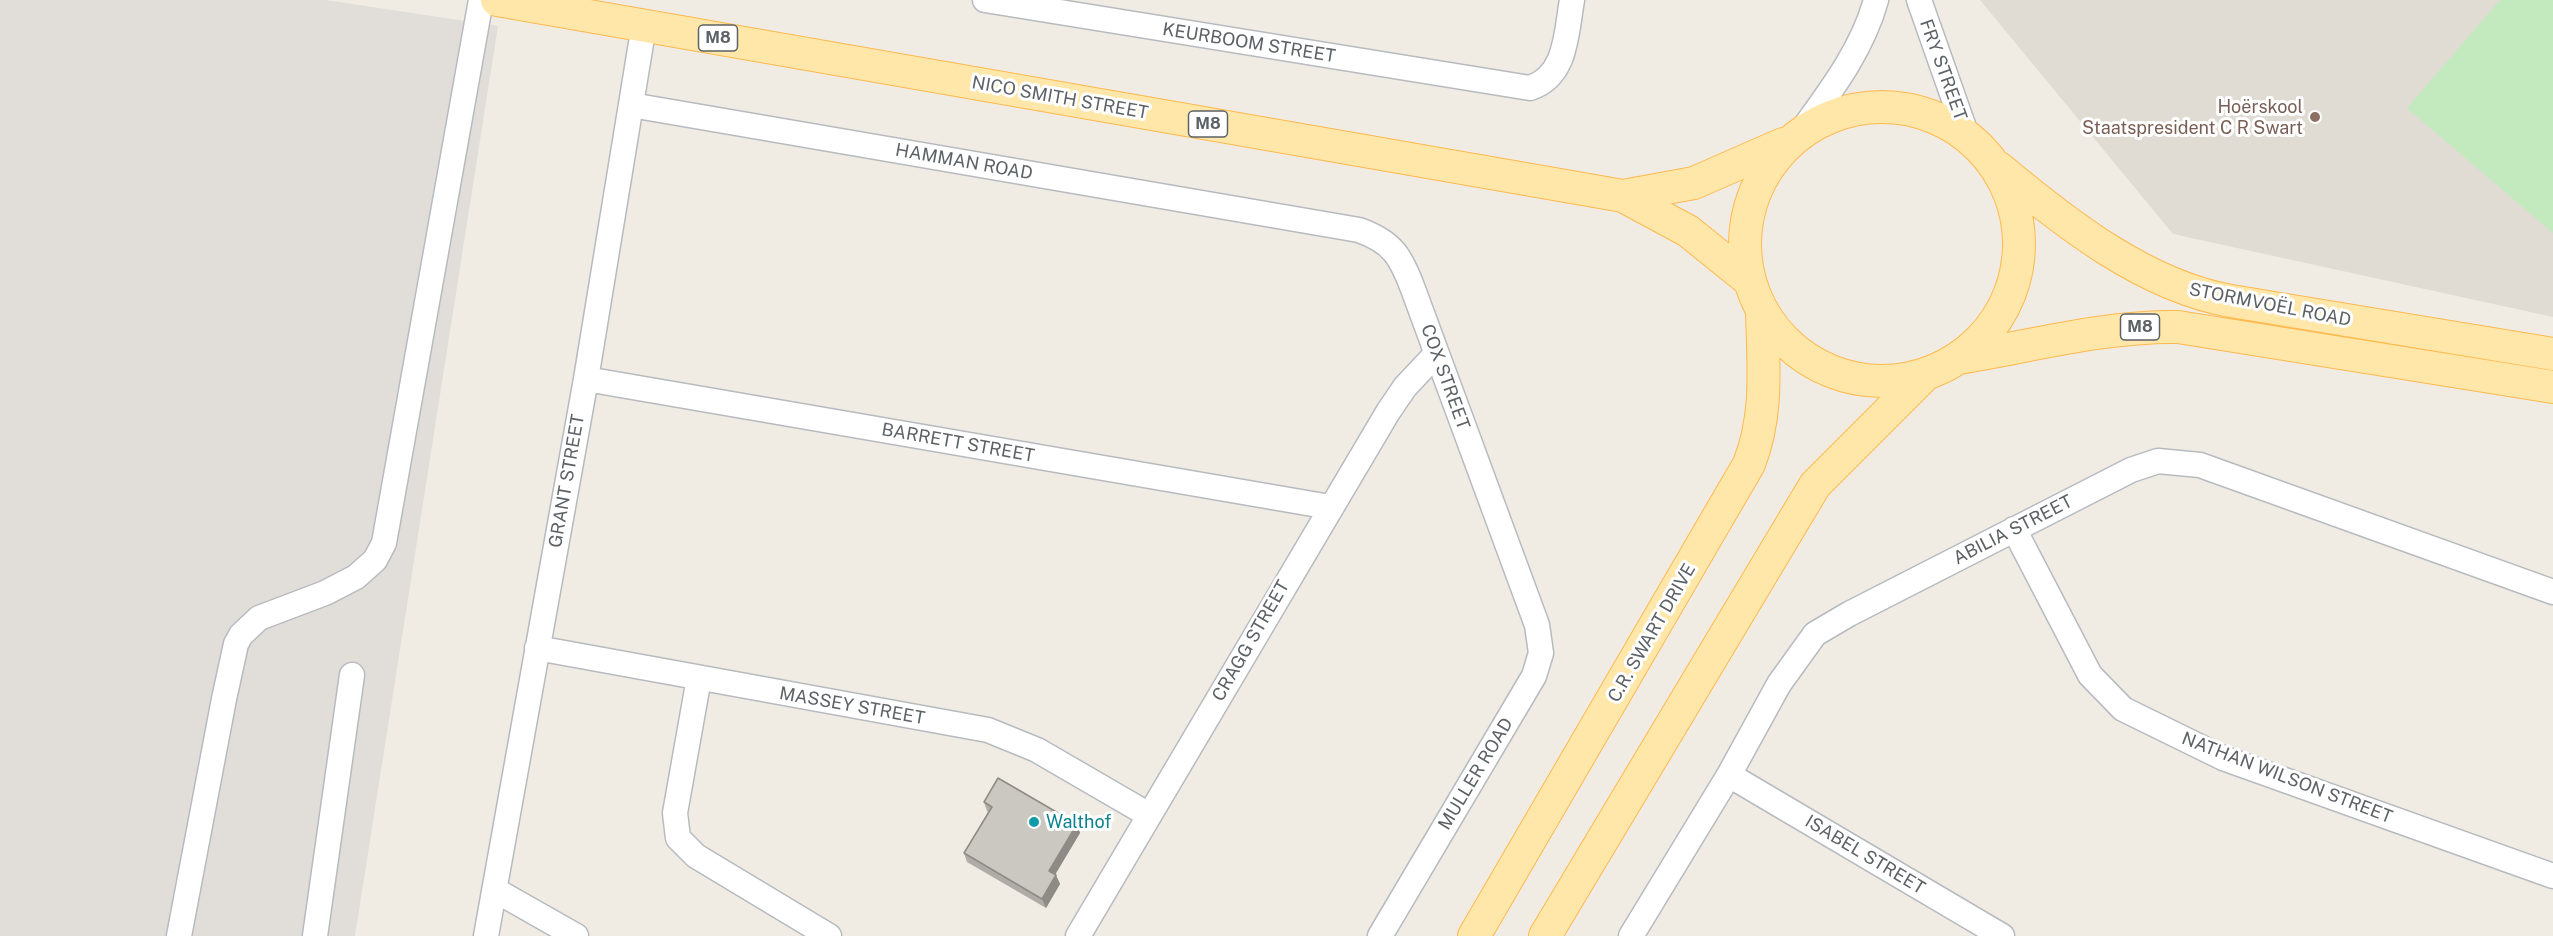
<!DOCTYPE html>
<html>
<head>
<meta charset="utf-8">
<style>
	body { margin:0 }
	canvas { display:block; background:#f0ece4 }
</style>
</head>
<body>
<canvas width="2553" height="936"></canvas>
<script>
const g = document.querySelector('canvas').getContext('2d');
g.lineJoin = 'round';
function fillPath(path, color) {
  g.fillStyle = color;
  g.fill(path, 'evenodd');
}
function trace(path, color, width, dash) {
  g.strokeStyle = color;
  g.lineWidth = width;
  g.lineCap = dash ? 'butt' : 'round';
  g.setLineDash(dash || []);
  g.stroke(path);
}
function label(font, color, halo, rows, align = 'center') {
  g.font = font + ' "Public Sans",sans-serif';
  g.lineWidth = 6;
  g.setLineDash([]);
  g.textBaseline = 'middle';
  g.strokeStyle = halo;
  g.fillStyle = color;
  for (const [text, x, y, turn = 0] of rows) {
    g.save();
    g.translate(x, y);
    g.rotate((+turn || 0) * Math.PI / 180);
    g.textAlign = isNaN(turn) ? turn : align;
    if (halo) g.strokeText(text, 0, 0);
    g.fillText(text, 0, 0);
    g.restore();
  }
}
fillPath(new Path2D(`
	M0 0H326L498 26 355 936H0Z`), '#e1ded9');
fillPath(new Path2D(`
	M1980 0H2553V317L2173 234Z`), '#e0dbd3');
fillPath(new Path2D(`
	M2500 0H2553V233L2407 108Z`), '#c3eabe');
const minor = new Path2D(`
	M985 0 1530 88C1567 76 1566 33 1572 0
	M1919 0 1968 139
	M631 105 1359 230C1393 242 1401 257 1413 289L1537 625 1541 653 1534 676 1380 936
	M1798 136C1829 93 1862 51 1876 0
	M586 379 1330 507
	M2014 529 2090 675 2123 709 2223 758 2553 876
	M537 648 988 730 1037 750 1149 815
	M699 678 675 813 678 838 696 856 829 936
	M1729 775 2002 936
	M495 890 576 936
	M179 936 224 699 236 644 241 635 259 618 325 593 356 577 375 560 384 543 481 0
	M315 936 352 675
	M486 936 586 379 644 25
	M1078 936 1388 412 1405 387 1436 354
	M1631 936 1729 775 1779 684 1815 634 1849 614 2131 470 2158 461 2200 465 2553 592`);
const major = new Path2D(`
	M497 0 1623 196 1688 231 1750 281
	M1745 244a137 137 0 1 1 274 0a137 137 0 1 1-274 0Z
	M1999 168C2065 223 2145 286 2231 301L2553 354
	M1623 196 1694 183 1783 144
	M1959 358C2032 346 2104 326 2178 327L2553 387
	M1474 936 1749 464C1769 413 1763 364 1762 310
	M1545 936 1815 485 1926 374`);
trace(minor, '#b7bbc0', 27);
trace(major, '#ffb94e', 34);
trace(minor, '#fff', 24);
trace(major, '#ffe7aa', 32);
fillPath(new Path2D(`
	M984 802 1077 824 1080 833 1055 874 1060 884 1046 908 967 862 964 853 988 812 987 811Z`), '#afaba6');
fillPath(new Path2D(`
	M1077 824 1080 833 1052 880 1049 871Z
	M1056 875 1060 884 1046 908 1042 899Z`), '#8e8b87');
const building = new Path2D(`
	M998 778 1077 824 1049 871 1056 875 1042 899 964 853 992 807 984 802Z`);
fillPath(building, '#cbc7c1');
trace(building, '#8e8b87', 1.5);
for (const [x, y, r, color] of [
	[2315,117,6,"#8d6e63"],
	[1034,822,6,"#0f9aa8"]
]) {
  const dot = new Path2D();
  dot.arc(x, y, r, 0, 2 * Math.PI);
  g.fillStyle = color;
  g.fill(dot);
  trace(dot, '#fff', 2);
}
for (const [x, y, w] of [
	[718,38,39],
	[1208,124,39],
	[2140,327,39]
]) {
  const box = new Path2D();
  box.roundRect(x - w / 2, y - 13, w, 26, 4.5);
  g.fillStyle = '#fff';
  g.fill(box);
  trace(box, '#5c6266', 1.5);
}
label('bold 16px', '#5c6266', null, [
	["M8",718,38],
	["M8",1208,124],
	["M8",2140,327]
]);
label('18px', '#5c6266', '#fff', [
	["KEURBOOM STREET",1249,43,9],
	["FRY STREET",1943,70,70],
	["NICO SMITH STREET",1060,98,10],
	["HAMMAN ROAD",964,162,10],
	["STORMVOËL ROAD",2270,305,11],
	["COX STREET",1445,377,70],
	["BARRETT STREET",958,443,10],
	["GRANT STREET",567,481,-80],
	["ABILIA STREET",2013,530,-27],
	["C.R. SWART DRIVE",1652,633,-60],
	["CRAGG STREET",1251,641,-60],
	["MASSEY STREET",852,706,10],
	["MULLER ROAD",1476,774,-59],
	["NATHAN WILSON STREET",2287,778,21],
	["ISABEL STREET",1865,855,31]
]);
label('18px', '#785e54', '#fff', [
	["Hoërskool",2303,107],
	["Staatspresident C R Swart",2303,128]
], 'right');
label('18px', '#0d838f', '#fff', [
	["Walthof",1046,822]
], 'left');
</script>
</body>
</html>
